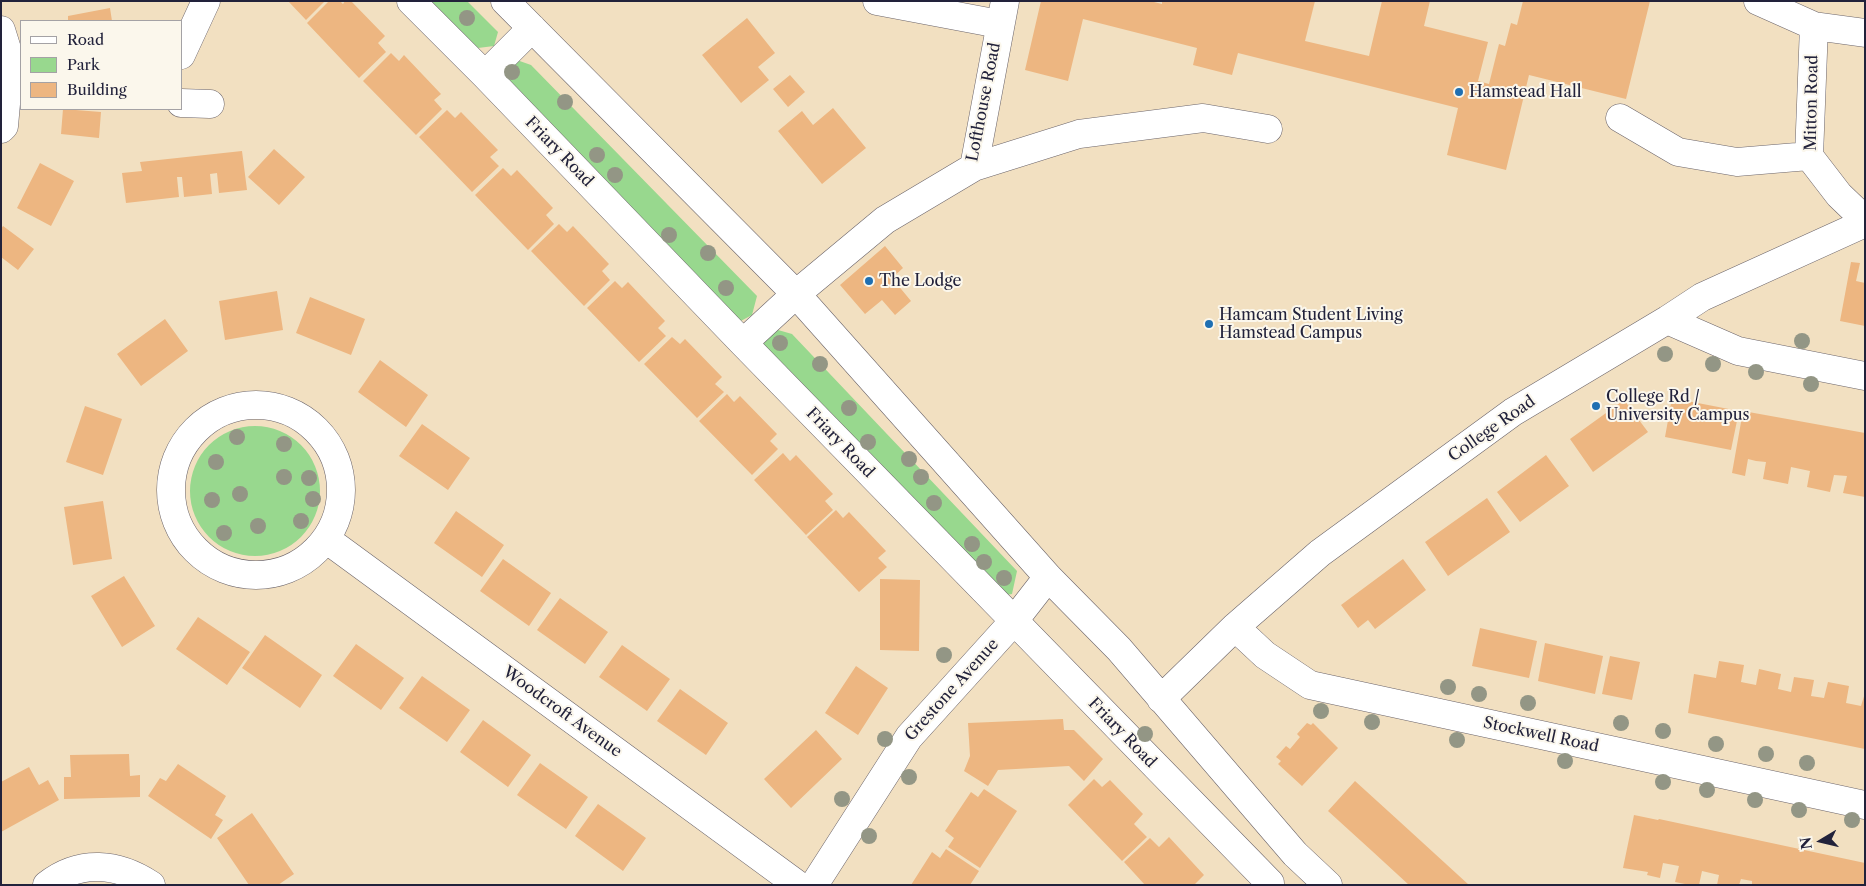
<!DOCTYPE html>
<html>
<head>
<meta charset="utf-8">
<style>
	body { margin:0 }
	#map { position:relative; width:1866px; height:886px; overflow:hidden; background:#f2e0c1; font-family:"Libre Caslon Text",serif }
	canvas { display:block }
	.frame { position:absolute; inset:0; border:2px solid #22223b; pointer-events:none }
	.legend { position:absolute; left:20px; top:20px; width:162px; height:90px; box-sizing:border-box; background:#fbf7ec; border:1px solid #a4a2a5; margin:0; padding:6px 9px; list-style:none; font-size:15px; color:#22223b }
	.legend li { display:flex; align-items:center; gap:10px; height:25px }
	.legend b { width:25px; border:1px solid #a4a2a5 }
	.north { position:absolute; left:1796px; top:816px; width:50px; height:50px; -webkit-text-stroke:4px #fbf7ec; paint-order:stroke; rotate:261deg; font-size:14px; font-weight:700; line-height:20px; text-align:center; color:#22223b }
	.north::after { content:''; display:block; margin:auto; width:18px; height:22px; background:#22223b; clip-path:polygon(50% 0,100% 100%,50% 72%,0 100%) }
</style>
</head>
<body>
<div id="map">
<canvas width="1866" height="886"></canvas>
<div class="frame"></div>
<ul class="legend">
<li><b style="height:6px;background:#fff"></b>Road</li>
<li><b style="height:14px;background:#98d88e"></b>Park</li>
<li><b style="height:14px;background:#edb681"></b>Building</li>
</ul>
<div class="north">N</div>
</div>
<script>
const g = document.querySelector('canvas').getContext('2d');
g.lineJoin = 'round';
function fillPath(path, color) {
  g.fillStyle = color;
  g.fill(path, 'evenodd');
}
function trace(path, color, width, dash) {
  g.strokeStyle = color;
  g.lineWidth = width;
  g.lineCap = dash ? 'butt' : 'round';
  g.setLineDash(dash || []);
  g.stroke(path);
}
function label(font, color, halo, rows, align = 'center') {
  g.font = font + ' "Libre Caslon Text",serif';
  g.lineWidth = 4;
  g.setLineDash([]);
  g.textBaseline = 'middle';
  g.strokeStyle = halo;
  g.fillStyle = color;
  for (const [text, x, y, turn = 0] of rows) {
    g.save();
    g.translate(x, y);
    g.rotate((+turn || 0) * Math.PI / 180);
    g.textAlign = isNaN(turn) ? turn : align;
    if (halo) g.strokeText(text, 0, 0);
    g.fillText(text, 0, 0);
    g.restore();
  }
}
fillPath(new Path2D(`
	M421 1H467L498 32 494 46 478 48 457 36Z
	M514 59 531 65 757 296 752 315 737 323 501 76Z
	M778 330 792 334 1017 571 1012 594 1000 596 763 349 759 339Z
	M190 491a65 65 0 1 1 130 0a65 65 0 1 1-130 0Z`), '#98d88e');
fillPath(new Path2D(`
	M288 1H325L306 20Z
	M329 1H340L343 4 345 1H351L385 36 378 43 386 52 359 78 307 23Z
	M1041 1H1150L1162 4V1H1315L1305 41 1369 56 1382 1H1430L1424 26 1488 42 1478 81 1489 84 1499 44 1505 46 1511 23 1517 25 1523 1H1650L1626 99 1529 75 1506 170 1447 155 1458 108 1238 53 1232 75 1193 65 1197 48 1083 19 1068 81 1025 70Z
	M110 8 112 21H68V16Z
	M747 18 775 53 758 67 769 80 741 103 702 55Z
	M391 53 399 61 404 55 441 94 434 100 442 109 416 135 363 81Z
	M790 75 805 92 788 107 773 89Z
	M833 108 866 148 822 184 778 131 802 111 813 125Z
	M63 109 101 112 99 138 61 134Z
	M447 110 455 118 461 112 498 150 490 157 499 166 472 192 419 137Z
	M274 149 305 177 279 205 248 177Z
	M242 151 247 190 219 193 217 173 210 174 212 194 184 197 182 177H177L179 197 126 203 122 173 142 171 140 162Z
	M40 163 74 181 51 226 17 208Z
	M503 168 511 176 517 170 553 208 546 215 554 224 528 250 475 195Z
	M559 224 567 232 573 226 609 264 602 271 610 280 584 306 531 251Z
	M3 226 34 249 18 270 1 257V229Z
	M885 246 903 268 892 278 911 301 895 315 882 300 865 314 840 285Z
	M1851 262 1860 263 1856 281 1865 283V326L1840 321Z
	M615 281 622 288 628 282 665 321 658 328 666 336 639 362 587 308Z
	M277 291 283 330 225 340 219 301Z
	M310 297 365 319 351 355 296 333Z
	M165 319 188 351 141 386 117 354Z
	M672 337 680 344 685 339 722 377 715 384 724 392 697 418 644 364Z
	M380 360 428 395 406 427 358 392Z
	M727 394 734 402 740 396 777 434 770 441 778 449 752 475 699 421Z
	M1672 398 1739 411 1731 450 1665 437Z
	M1624 400 1648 432 1593 472 1570 439Z
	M85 406 122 419 103 475 66 462Z
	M1743 411 1865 433V497L1843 493 1847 476 1834 475 1830 492 1807 487 1810 471 1791 467 1788 484 1763 479 1766 462 1756 461 1748 459 1745 476 1732 473Z
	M422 424 470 458 448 490 399 456Z
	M783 453 790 461 796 455 833 494 825 501 833 510 806 535 754 480Z
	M1546 455 1569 486 1520 522 1497 492Z
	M1487 498 1510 532 1448 576 1425 542Z
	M103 501 112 559 73 565 64 507Z
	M836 510 843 518 849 512 886 551 878 558 887 567 859 592 807 537Z
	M456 511 504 545 482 577 434 543Z
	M503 559 551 593 529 626 480 591Z
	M1403 559 1426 590 1375 629 1368 620 1358 628 1341 605Z
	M124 576 155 626 122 647 91 596Z
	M880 579 920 580 919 651 880 650Z
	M560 598 608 632 585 664 537 630Z
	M198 617 250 652 227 685 176 649Z
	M1480 628 1537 641 1529 678 1472 666Z
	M265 635 322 675 300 708 242 668Z
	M1545 643 1603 656 1595 694 1538 681Z
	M356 644 404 678 381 710 333 676Z
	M622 645 670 679 647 711 599 677Z
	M1610 656 1640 662 1632 700 1602 694Z
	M1719 661 1744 665 1741 682 1756 685 1759 669 1781 674 1778 689 1791 692 1794 677 1814 680 1811 696 1824 698 1828 682 1849 686 1846 703 1861 706 1865 693V749L1688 713 1694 674 1716 678Z
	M856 666 888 688 858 735 825 713Z
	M422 676 470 710 447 742 399 708Z
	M680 689 728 723 706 755 657 721Z
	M1063 719 1064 730H1074L1103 759 1084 781 1069 766 998 770 988 786 964 771 970 756 968 723Z
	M483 720 531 755 508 787 460 752Z
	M1307 723 1311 725 1313 723 1338 748 1302 786 1278 764 1281 761 1276 757 1286 746 1290 749 1300 737 1297 734Z
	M816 730 842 759 791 808 764 779Z
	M129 754 130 776 140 775V797L64 799V777H71L70 755Z
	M540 763 588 797 566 829 517 795Z
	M178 764 226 796 215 815 223 820 211 839 148 796 160 778 166 781Z
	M29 767 39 785 48 780 59 800 1 832V782Z
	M1094 779 1102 787 1110 780 1143 814 1134 824 1147 837 1122 861 1068 805Z
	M1355 781 1399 821 1469 885H1409L1372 851 1328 811Z
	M984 789 1017 811 980 868 948 847 954 838 945 831 971 792 978 797Z
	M598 804 646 838 623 871 575 836Z
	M252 813 294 874 278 885H249L217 838Z
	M1634 815 1658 820 1659 819 1865 863V885H1752V881L1741 879 1739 885H1717L1719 875 1702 871 1699 885H1690L1675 882 1679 866 1663 863 1660 878 1647 875 1648 872 1623 868Z
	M1169 837 1204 875 1194 885H1145L1124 862 1150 838 1159 847Z
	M946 849 979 871 970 885H911L932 852 940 858Z`), '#edb681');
const minor = new Path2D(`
	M411 1 485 75 743 343 1270 883
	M505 1 796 294 1048 577 1119 649 1295 854 1328 885
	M877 1 999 24
	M1758 1 1814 26
	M1 30 10 59 4 126 1 129
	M1865 33 1814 26 1809 156 1839 195 1865 220
	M181 55 206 1
	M485 75 532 28
	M181 103 210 104
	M1620 118 1678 152 1737 162 1809 156
	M974 167 1079 134 1203 118 1268 129
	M1667 320 1738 351 1865 376
	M743 343 796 294 885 220 974 167 1005 1
	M171 490a85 85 0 1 1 170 0a85 85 0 1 1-170 0Z
	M326 539 798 885
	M1235 627 1265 655 1310 685 1865 805
	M1161 699 1235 627 1320 553 1513 412 1667 320 1702 297 1865 223
	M47 885C80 859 118 863 151 885
	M814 885 909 737 1013 622 1048 577`);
trace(minor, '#6b646a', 29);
trace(minor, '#fff', 28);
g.fillStyle = '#939685';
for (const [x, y] of [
	[467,18],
	[512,72],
	[565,102],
	[597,155],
	[615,175],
	[669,235],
	[708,253],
	[726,288],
	[1802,341],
	[780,343],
	[1665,354],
	[820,364],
	[1713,364],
	[1756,372],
	[1811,384],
	[849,408],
	[237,437],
	[868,442],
	[284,444],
	[909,459],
	[216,462],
	[284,477],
	[921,477],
	[309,478],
	[240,494],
	[313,499],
	[212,500],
	[934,503],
	[301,521],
	[258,526],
	[224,533],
	[972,544],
	[984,562],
	[1004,578],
	[944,655],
	[1448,687],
	[1479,694],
	[1528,703],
	[1321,711],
	[1372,722],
	[1621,723],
	[1663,731],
	[1145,734],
	[885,739],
	[1457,740],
	[1716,744],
	[1766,754],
	[1565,761],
	[1807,763],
	[909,777],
	[1663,782],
	[1707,790],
	[842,799],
	[1755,800],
	[1799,810],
	[1852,820],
	[869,836]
]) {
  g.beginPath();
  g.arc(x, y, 8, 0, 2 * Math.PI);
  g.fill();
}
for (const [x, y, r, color] of [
	[1459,92,5,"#1f6fb2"],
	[869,281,5,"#1f6fb2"],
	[1209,324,5,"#1f6fb2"],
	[1596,406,5,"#1f6fb2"]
]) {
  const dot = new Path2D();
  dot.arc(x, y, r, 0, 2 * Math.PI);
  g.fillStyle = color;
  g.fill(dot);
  trace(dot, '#fbf7ec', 2);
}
label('16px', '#22223b', '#fbf7ec', [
	["Hamstead Hall",1469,92],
	["The Lodge",879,281],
	["Hamcam Student Living",1219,315],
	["Hamstead Campus",1219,333],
	["College Rd /",1606,397],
	["University Campus",1606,415]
], 'left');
label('16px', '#22223b', '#fbf7ec', [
	["Lofthouse Road",984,102,-79],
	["Mitton Road",1812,103,-89],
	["Friary Road",559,152,46],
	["College Road",1492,429,-35],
	["Friary Road",840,443,46],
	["Grestone Avenue",952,690,-48],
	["Woodcroft Avenue",562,712,36],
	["Friary Road",1122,733,46],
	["Stockwell Road",1541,735,12]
]);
</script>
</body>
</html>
